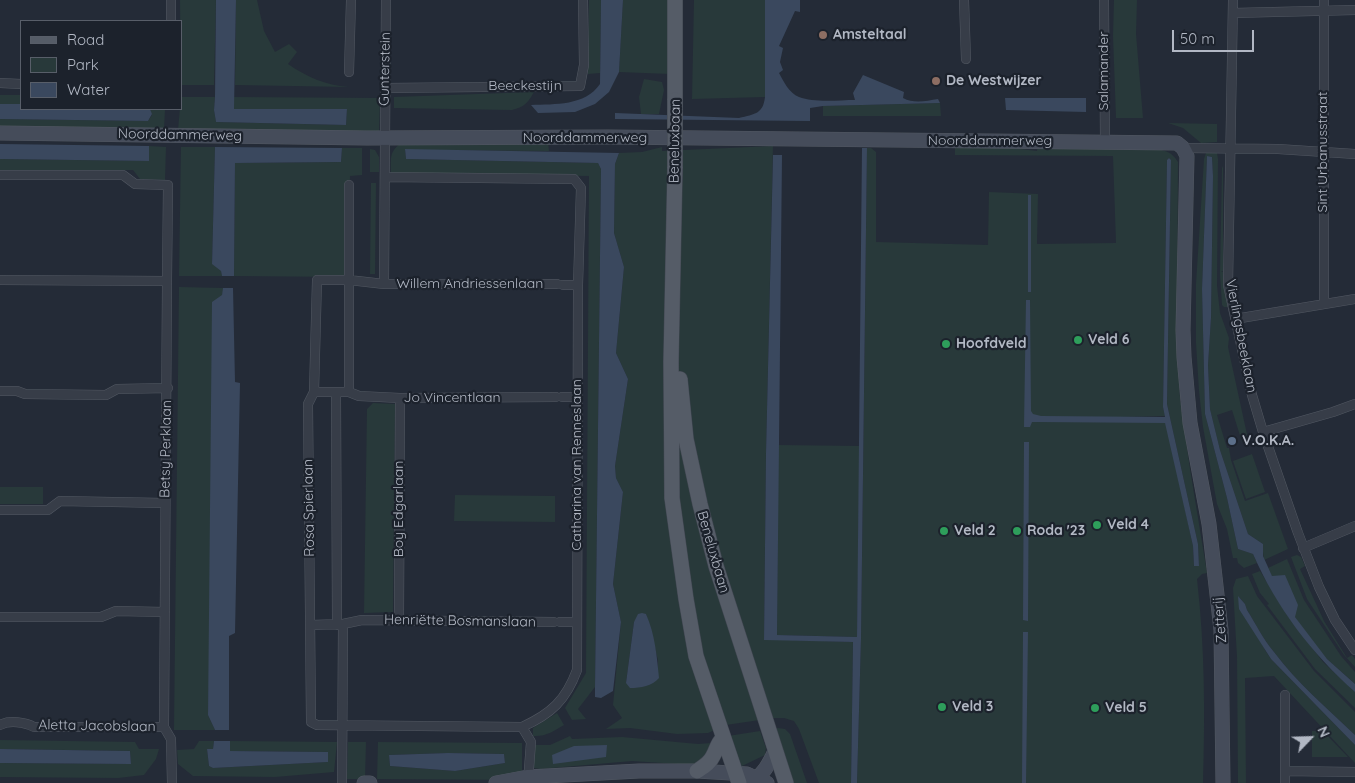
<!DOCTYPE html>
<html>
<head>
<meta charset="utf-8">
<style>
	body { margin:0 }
	#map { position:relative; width:1355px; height:783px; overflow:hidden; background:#242b37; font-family:Quicksand,sans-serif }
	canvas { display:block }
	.legend { position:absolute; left:20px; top:20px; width:162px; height:90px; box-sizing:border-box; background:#1c222c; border:1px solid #585e69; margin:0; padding:6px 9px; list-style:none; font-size:15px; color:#b2b8c4 }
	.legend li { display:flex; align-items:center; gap:10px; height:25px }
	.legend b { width:25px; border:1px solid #585e69 }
	.north { position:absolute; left:1285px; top:713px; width:50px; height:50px; -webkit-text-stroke:4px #1c222c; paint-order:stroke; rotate:66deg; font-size:14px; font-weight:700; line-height:20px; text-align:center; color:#b2b8c4 }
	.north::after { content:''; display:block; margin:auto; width:18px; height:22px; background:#b2b8c4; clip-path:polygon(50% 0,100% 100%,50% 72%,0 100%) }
	.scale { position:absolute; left:1172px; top:30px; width:82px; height:22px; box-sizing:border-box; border:2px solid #b2b8c4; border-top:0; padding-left:6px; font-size:15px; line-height:18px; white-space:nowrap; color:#b2b8c4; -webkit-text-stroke:4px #1c222c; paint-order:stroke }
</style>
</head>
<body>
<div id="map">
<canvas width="1355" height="783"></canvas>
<ul class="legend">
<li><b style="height:6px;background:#555c67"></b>Road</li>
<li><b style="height:14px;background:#28393a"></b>Park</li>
<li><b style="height:14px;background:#3a485e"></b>Water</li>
</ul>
<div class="north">N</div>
<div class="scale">50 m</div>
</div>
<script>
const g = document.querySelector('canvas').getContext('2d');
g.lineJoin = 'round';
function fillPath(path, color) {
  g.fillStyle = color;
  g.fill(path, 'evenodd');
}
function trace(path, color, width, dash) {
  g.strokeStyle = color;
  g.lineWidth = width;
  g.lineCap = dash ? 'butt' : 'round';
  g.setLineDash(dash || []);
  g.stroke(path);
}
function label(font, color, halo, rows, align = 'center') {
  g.font = font + ' Quicksand,sans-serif';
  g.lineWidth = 4.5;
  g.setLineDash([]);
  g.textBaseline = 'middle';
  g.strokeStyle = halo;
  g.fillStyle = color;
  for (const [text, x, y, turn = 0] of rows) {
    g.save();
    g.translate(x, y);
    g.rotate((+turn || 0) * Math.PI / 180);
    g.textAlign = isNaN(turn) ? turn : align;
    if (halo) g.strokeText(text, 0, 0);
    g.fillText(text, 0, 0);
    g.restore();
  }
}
fillPath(new Path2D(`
	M180 0H216L214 85H181Z
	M236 0H257L264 31 275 52 289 44 297 52 288 64C307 77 325 85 349 87L235 85Z
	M589 0H601L600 73 588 74Z
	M623 0H670V74L619 72Z
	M694 0H765V97L692 99Z
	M1114 0H1137L1136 34 1143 118H1116L1113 36Z
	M644 79 662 82 664 90 659 114H641L639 97Z
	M534 92C528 103 524 107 512 110L394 108V97Z
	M0 95H21V104H0Z
	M181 97H215L214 110 216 122 346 125 347 109H234L233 97 380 98 379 132 178 130Z
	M940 103 941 116H823V106Z
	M150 109H165L164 130 0 126V119L148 121 152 115Z
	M1168 123 1217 124V142L1201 143 1183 128Z
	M402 142H548L549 151 405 150 406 159 598 163 601 169 595 687 578 709 586 719 572 720 565 708 586 673 589 176 391 173C391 157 389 152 402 142Z
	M955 143 1020 144V149L1037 151 1038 144 1149 148C1162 150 1171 150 1178 162L1177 344 1180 397 1190 469 1207 573 1202 574 1197 579C1205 649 1205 713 1203 783H857L861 639 867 148H871L876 152V242L988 245 989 192 1038 194 1037 244 1116 243 1113 156 955 155ZM1169 158 1171 160 1167 404 1198 544 1199 566H1194L1193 546 1167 425 1164 422H1121V417L1165 416 1163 407 1167 160Z
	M149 146 166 147 165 180 140 179 133 170H0V159L149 161Z
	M773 146 766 453 764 639 853 642 851 783H819L799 729 794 721 784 718H773L726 725 708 733 677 734 630 728 606 729 622 718 613 705 621 622 613 584 623 492 616 478 615 466 628 379 616 353 624 267 614 233 615 164 619 153 642 152 662 147V151ZM646 614 658 660V668L626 683 634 622Z
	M181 147H215L212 263 221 271 222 276H179Z
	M342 148H362V175L350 176 349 277 234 276 235 163 341 162Z
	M370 149 375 150 379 157V172H370Z
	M1206 153H1217L1218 159 1217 286 1220 313 1229 338 1228 347 1248 439 1242 442 1232 410 1217 415 1227 448H1229L1231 460 1245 501 1268 493 1288 549 1264 560 1262 545 1263 544 1248 534 1220 450 1210 409 1208 365 1211 318 1213 176 1212 157 1207 156 1202 289 1205 414 1227 498 1238 549 1253 554 1257 563 1244 568 1238 563 1237 558H1233L1227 529 1217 504 1203 427 1199 391 1196 343V284L1204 159Z
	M1223 166V271L1221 272H1223L1224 287 1228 307H1224L1222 305 1220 274 1222 168Z
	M371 183H376L375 274H370Z
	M179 287 223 288 208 715 215 730H174V728Z
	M373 403 395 404 393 612 364 613 367 409Z
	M778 445 860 446 857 637 777 635Z
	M1252 454 1265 492 1246 499 1233 461Z
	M0 487H43V504H0Z
	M455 495 555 496V522L454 521Z
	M1297 555 1301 557 1305 566 1300 569 1324 621 1347 658 1352 655 1355 659V667L1344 655 1307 599 1291 557Z
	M1287 559 1304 600 1341 656 1355 672V684C1346 675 1335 667 1326 658 1303 632 1282 600 1268 568Z
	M1260 571 1285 612 1323 662 1355 692V708L1315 669 1267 605 1269 604 1260 593 1252 574Z
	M1248 576 1257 596 1314 671 1355 712V735C1327 708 1297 683 1274 652 1263 639 1256 624 1247 610L1245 604 1239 597 1265 650 1271 659 1355 745V763L1274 676 1245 678 1246 783H1238L1237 657 1233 588 1236 579Z
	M557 713 564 725C554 731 545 737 533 736V728Z
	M778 728 785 729 790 734 807 783H794L775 729Z
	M760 731 766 748 765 755 742 766 738 761 728 736Z
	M1312 731H1323L1348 757H1312Z
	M570 736 572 739 622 737 698 744 711 743 710 751 703 759 693 765 632 761 540 769 534 768 533 745H550Z
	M0 740 135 742 139 749H159L156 759 144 775 118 778 0 777V763L131 764 130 751 0 749Z
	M199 741H214L213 749H207L209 766 213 768 327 762 328 752 230 751V741L337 742 334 772 275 777 193 776 178 764 177 750 194 749Z
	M348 742H366L365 779H347Z
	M378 742 522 743V780L377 779ZM448 753 504 754 505 763 455 771 390 766 389 755Z`), '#28393a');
fillPath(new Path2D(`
	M216 0H236L234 109H347L346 125 216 122 214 110 215 97Z
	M601 0H623L619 72 609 92 595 104 575 112 538 113 531 105C555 104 585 106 600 84Z
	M765 0H800V12L795 11 779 46 783 48 780 62 783 70 779 73C784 82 789 93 799 97 814 103 839 100 855 100L853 93 863 75 904 92 903 98C914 104 926 101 938 99L940 103 823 106 810 108V121L615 119V113L739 118C755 114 763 114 765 97Z
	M1005 98H1086V112L1006 110Z
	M0 104H21V109H150L152 114 148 121 0 119Z
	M0 144 149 146V161L0 159Z
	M215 147 342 148 341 162 235 163 234 276H222L221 271 212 264Z
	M862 148H867L861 639 857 783H851L853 642 764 640 766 453 773 155H782L777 635 857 637Z
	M405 149 619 153 615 164 614 233 624 267 616 353 628 379 615 466 616 478 623 492 613 584 621 622 613 691 601 698 595 697V687L601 169 598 163 406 159Z
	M1207 156 1212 157 1213 176 1211 318 1208 365 1210 409 1220 450 1248 534 1263 544V556L1272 576 1285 575 1298 605 1295 617 1327 659 1355 684V692C1312 654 1276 607 1253 554L1238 549 1227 498 1205 414 1202 289Z
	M1169 158 1171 160 1167 404 1198 544 1199 566H1194L1193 546 1165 423 1036 422H1032L1030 427H1024L1026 300H1030L1031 411 1033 414 1041 416 1165 417 1163 407 1167 160Z
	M1028 195H1031V292H1028Z
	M223 288H233L235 382 240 383 235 633 229 636V730H215L208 715 212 302 222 295Z
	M1024 442H1029L1028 621 1023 620Z
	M1238 596 1245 604 1247 610C1256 624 1263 639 1274 652 1297 683 1327 708 1355 735V745L1271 659 1239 609Z
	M642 613 646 614C655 634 657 657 659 678 652 686 641 688 630 688L626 683 634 622 638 614Z
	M1023 632H1028L1026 783H1022Z
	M214 741H230V751L328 752V762L213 768 209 766 207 749H213Z
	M607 745 606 757 553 764 552 755 574 746Z
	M0 749 130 751 131 764 0 763Z
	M448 753 504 754 505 763 455 771 390 766 389 755Z`), '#3a485e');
const street = new Path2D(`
	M171 0V21
	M964 0 966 59
	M1104 0 1105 142
	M1233 0 1228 285 1252 395 1263 432 1298 533 1319 587 1335 620 1355 650
	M1233 13 1355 10
	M349 72 351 0
	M0 83 21 84
	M385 88 580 86 584 65 583 0
	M1183 148 1278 149 1355 154
	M0 175H123L135 184 168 185 167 281
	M385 177 574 179 581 188 578 285 577 670C566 700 551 714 522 727L317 725 311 722 308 404 314 392 317 280H349L384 284H557
	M0 280 167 281 164 727 171 739 172 783
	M384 284 386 0
	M563 285H578
	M1324 303V0
	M1235 319 1355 299
	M0 391H17L25 394 106 395 117 389 168 388
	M314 392H349V185
	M336 392 337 625
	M349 392 359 396 400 398 556 397
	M562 397H577
	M1263 432 1333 412 1355 404
	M0 510H48L60 501 165 503
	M1303 548 1355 526
	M0 617H101L116 611 165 612
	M399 620 400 398
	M560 622H576
	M310 625 343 624 362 620 554 622
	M1285 695V771L1355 772
	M0 725C9 720 25 722 34 727H164
	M522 727 531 742 528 782
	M1285 771V783
	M342 783 343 624`);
const secondary = new Path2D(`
	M0 133 367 138 608 137 1177 143 1183 148 1187 156 1183 330 1184 357 1190 423 1209 524 1221 630 1223 783
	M364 783H370
	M496 783 528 777 639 771H697L747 774 767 783
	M751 783C763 775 769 764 775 751`);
const primary = new Path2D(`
	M675 0V100
	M675 167 671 362 672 498 686 599 696 656 739 783
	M680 379 686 439 700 504 716 566 786 783
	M697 771C703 767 710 763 713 756 717 749 717 744 723 738`);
trace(street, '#525862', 10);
trace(secondary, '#525862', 15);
trace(primary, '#404651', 16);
trace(street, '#373d48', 9);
trace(secondary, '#454c5a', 14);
trace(primary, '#555c67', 15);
const primaryBridge = new Path2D(`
	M675 167V100`);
trace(primaryBridge, '#404651', 16, []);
trace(primaryBridge, '#555c67', 15);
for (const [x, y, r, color] of [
	[823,35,5,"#8d6e63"],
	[936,81,5,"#8d6e63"],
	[1078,340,5,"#2e9e5b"],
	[946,344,5,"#2e9e5b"],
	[1232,441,5,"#5c6f8a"],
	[1097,525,5,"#2e9e5b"],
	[944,531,5,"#2e9e5b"],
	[1017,531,5,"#2e9e5b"],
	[942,707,5,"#2e9e5b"],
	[1095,708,5,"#2e9e5b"]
]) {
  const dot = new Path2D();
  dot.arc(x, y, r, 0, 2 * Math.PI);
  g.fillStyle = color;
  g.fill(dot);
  trace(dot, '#1c222c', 2);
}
label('bold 14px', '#b2b8c4', '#1c222c', [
	["Amsteltaal",833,35],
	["De Westwijzer",946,81],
	["Veld 6",1088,340],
	["Hoofdveld",956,344],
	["V.O.K.A.",1242,441],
	["Veld 4",1107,525],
	["Veld 2",954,531],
	["Roda '23",1027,531],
	["Veld 3",952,707],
	["Veld 5",1105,708]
], 'left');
label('14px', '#b2b8c4', '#1c222c', [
	["Gunterstein",385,69,-89],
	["Salamander",1104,71,-90],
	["Beeckestijn",525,86],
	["Noorddammerweg",180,135,1],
	["Noorddammerweg",585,138],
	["Beneluxbaan",675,141,-89],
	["Noorddammerweg",990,141],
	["Sint Urbanusstraat",1323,152,-90],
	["Willem Andriessenlaan",470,284],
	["Vierlingsbeeklaan",1241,336,79],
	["Jo Vincentlaan",452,398],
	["Betsy Perklaan",166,449,-89],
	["Catharina van Renneslaan",577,465,-90],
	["Rosa Spierlaan",309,508,-91],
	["Boy Edgarlaan",399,509,-90],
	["Beneluxbaan",713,552,74],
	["Zetterij",1220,620,-95],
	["Henriëtte Bosmanslaan",460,621,1],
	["Aletta Jacobslaan",97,726,1]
]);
</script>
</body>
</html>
